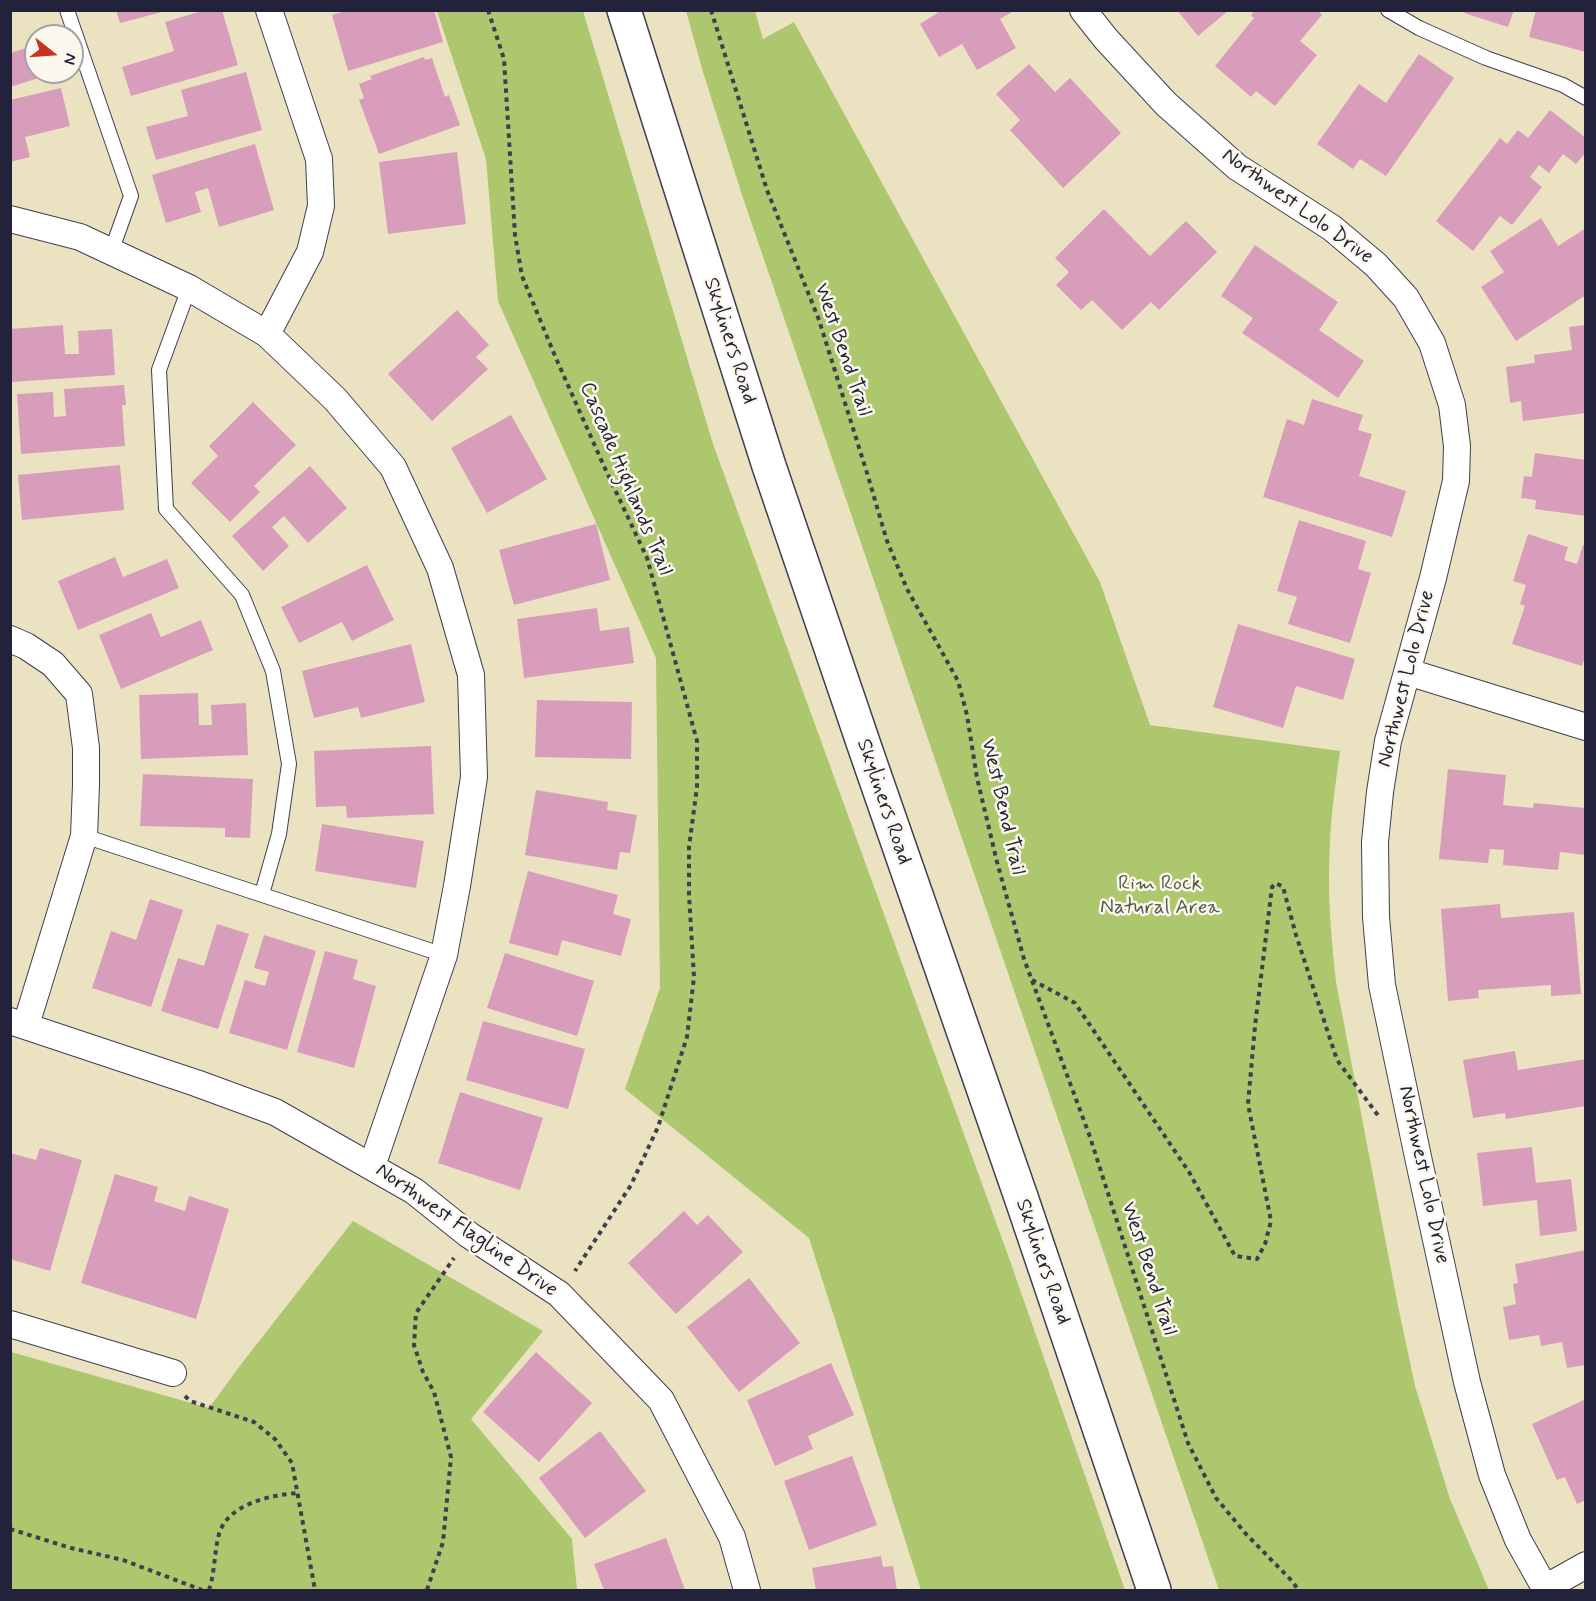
<!DOCTYPE html>
<html>
<head>
<meta charset="utf-8">
<style>
	body { margin:0 }
	#map { position:relative; width:1596px; height:1601px; overflow:hidden; background:#ebe2c2; font-family:Mynerve,sans-serif }
	canvas { display:block }
	.frame { position:absolute; inset:0; border:12px solid #22223b; pointer-events:none }
	.north { position:absolute; left:24px; top:24px; width:60px; height:60px; box-sizing:border-box; background:#fbf7ec; border:2px solid #a4a2a5; border-radius:50%; rotate:107deg; font-size:16px; font-weight:700; line-height:24px; text-align:center; color:#22223b }
	.north::after { content:''; display:block; margin:auto; width:21px; height:27px; background:#c8321e; clip-path:polygon(50% 0,100% 100%,50% 72%,0 100%) }
</style>
</head>
<body>
<div id="map">
<canvas width="1596" height="1601"></canvas>
<div class="frame"></div>
<div class="north">N</div>
</div>
<script>
const g = document.querySelector('canvas').getContext('2d');
g.lineJoin = 'round';
function fillPath(path, color) {
  g.fillStyle = color;
  g.fill(path, 'evenodd');
}
function trace(path, color, width, dash) {
  g.strokeStyle = color;
  g.lineWidth = width;
  g.lineCap = dash ? 'butt' : 'round';
  g.setLineDash(dash || []);
  g.stroke(path);
}
function label(font, color, halo, rows, align = 'center') {
  g.font = font + ' Mynerve,sans-serif';
  g.lineWidth = 5;
  g.setLineDash([]);
  g.textBaseline = 'middle';
  g.strokeStyle = halo;
  g.fillStyle = color;
  for (const [text, x, y, turn = 0] of rows) {
    g.save();
    g.translate(x, y);
    g.rotate((+turn || 0) * Math.PI / 180);
    g.textAlign = isNaN(turn) ? turn : align;
    if (halo) g.strokeText(text, 0, 0);
    g.fillText(text, 0, 0);
    g.restore();
  }
}
fillPath(new Path2D(`
	M437 11H583L713 444 1009 1258 1125 1590H921L809 1238 625 1089 660 988 656 658 498 301 486 159Z
	M686 11H755L763 39 794 22 1100 582 1150 725 1340 751C1336 782 1331 812 1330 843 1327 890 1331 936 1336 982L1397 1301 1415 1386 1450 1499 1489 1590H1219L743 198 703 72Z
	M353 1221 543 1331 471 1419 572 1539 577 1590H11V1352L209 1408 242 1363Z`), '#acc76d');
fillPath(new Path2D(`
	M116 10H165L166 11 120 23Z
	M205 10H222L238 65 131 96 122 67 174 51 165 22Z
	M348 10H434L443 42 348 71 332 15Z
	M942 10H1011L1012 12 1000 19 1016 48 977 70 962 44 939 57 920 24Z
	M1177 10H1229L1198 36Z
	M1255 10H1318L1322 15 1300 41 1317 55 1275 106 1256 91 1251 97 1215 66 1254 18 1251 15Z
	M1465 10H1514L1508 27 1464 13Z
	M1536 10H1586V52L1529 37Z
	M36 45V72H47L48 75 10 87V53Z
	M1419 54 1454 78 1386 176 1360 159 1353 169 1317 144 1359 84 1386 103Z
	M424 57 425 60 432 58 445 97 449 95 460 125 379 154 359 100 364 98 359 84 372 79 370 76Z
	M1029 64 1055 92 1070 78 1121 133 1063 188 1010 130 1020 120 996 94Z
	M246 72 262 130 156 160 146 127 188 116 181 90Z
	M61 88 70 126 25 137 30 157 10 162V100Z
	M1550 110 1586 138V152L1576 164 1563 154 1549 173 1539 165 1530 177 1542 187 1512 225 1500 216 1473 251 1436 221 1500 138 1507 144 1518 130 1528 138Z
	M255 144 274 210 219 227 208 188 195 192 201 212 166 223 152 175Z
	M457 152 466 224 388 234 379 162Z
	M1104 209 1150 256 1186 221 1217 252 1159 310 1151 302 1122 330 1092 300 1081 310 1056 285 1069 272 1055 258Z
	M1541 218 1558 246 1586 228V295L1516 341 1481 287 1504 272 1490 251Z
	M1255 245 1338 302 1319 330 1364 361 1338 398 1242 333 1253 318 1221 296Z
	M457 310 489 345 476 357 488 369 432 421 388 374Z
	M63 325 65 354H79L78 331 112 329 115 375 12 382 10 329Z
	M1586 325V413L1523 421 1521 401 1510 403 1506 367 1535 363 1534 355 1572 350 1569 327Z
	M124 385 126 405H122L125 446 21 454 17 394 53 392 54 417 66 416 64 389Z
	M1312 399 1363 415 1358 430 1372 434 1359 476 1406 491 1392 537 1263 497 1287 419 1304 425Z
	M253 402 296 445 254 486 260 492 230 522 191 483 218 456 209 446Z
	M511 415 547 479 487 513 451 448Z
	M1535 453 1586 460V516L1535 509 1536 500 1521 498 1524 476 1532 477Z
	M120 465 124 510 22 520 18 475Z
	M310 466 347 508 308 543 284 516 272 527 289 546 263 571 232 536Z
	M1299 520 1366 541 1358 569 1371 573 1350 643 1288 624 1297 597 1277 591Z
	M596 524 610 580 514 605 499 550Z
	M1528 534 1568 547 1564 560 1577 564 1583 545 1586 546V654L1582 666 1512 644 1525 606 1520 604 1526 585 1513 581Z
	M115 557 123 577 167 559 179 588 78 630 58 581Z
	M367 565 394 620 352 641 342 622 299 643 281 607Z
	M597 608 600 631 629 627 634 663 524 678 517 619Z
	M151 613 161 637 201 620 213 650 121 689 99 635Z
	M1238 624 1355 659 1343 700 1296 686 1283 728 1213 707Z
	M411 644 425 702 361 718 358 707 314 718 302 671Z
	M198 693 199 725H212L211 705 246 703 248 755 141 759 139 695Z
	M537 700 632 702 631 759 535 757Z
	M431 746 434 814 347 818 346 806 316 807 314 751Z
	M1448 769 1506 775 1503 805 1533 808 1534 803 1586 808V855L1560 852 1558 870 1503 865 1504 850 1490 849 1488 863 1439 859Z
	M143 774 253 779 250 838 225 837V828L140 826Z
	M536 790 608 802 607 810 637 815 630 853 620 852 617 870 525 855Z
	M322 824 424 841 416 888 315 871Z
	M528 871 618 895 613 914 631 919 621 956 562 940 558 956 509 943Z
	M150 899 183 910 151 1007 92 988 111 931 136 940Z
	M1500 904 1501 918 1574 912 1581 994 1551 996V985L1478 990 1479 998 1448 1001 1441 909Z
	M217 924 249 934 218 1029 161 1011 178 958 204 966Z
	M264 935 316 951 287 1050 229 1033 245 980 265 986 269 972 254 968Z
	M325 951 358 960 353 979 376 986 354 1068 297 1052Z
	M505 953 594 981 577 1036 487 1008Z
	M483 1021 585 1049 568 1109 466 1080Z
	M1515 1051 1518 1070 1586 1059V1106L1506 1119 1505 1113 1473 1118 1463 1060Z
	M460 1092 543 1118 520 1190 438 1163Z
	M1532 1147 1536 1183 1571 1179 1577 1231 1540 1236 1537 1200 1483 1206 1477 1153Z
	M40 1148 82 1160 50 1271 10 1259V1153L36 1160Z
	M115 1174 158 1187 154 1201 185 1211 189 1196 229 1209 196 1319 81 1283Z
	M684 1211 697 1225 708 1215 743 1252 676 1314 628 1263Z
	M1586 1250V1365L1567 1368 1562 1342 1541 1346 1539 1335 1509 1340 1503 1307 1516 1304 1513 1284 1518 1283 1515 1264Z
	M749 1278 800 1343 739 1392 687 1327Z
	M536 1352 592 1403 539 1462 483 1412Z
	M831 1363 854 1415 808 1436 813 1449 775 1466 747 1400Z
	M1586 1399V1500L1577 1504 1565 1477 1557 1480 1532 1424Z
	M600 1431 646 1491 585 1538 539 1478Z
	M852 1456 877 1525 809 1550 784 1481Z
	M666 1538 685 1590H604L594 1564Z
	M881 1556 883 1567 893 1566 897 1590H816L812 1568Z`), '#d99dbc');
const service = new Path2D(`
	M67 10 131 196 111 252
	M1388 10 1419 28 1486 58 1563 85 1586 98
	M189 288 159 370 166 509 242 595 273 671 289 764 279 834 262 894
	M84 836 444 955`);
const minor = new Path2D(`
	M1083 10 1106 39 1166 104 1237 167 1332 228 1376 265 1406 298 1432 343 1452 405 1457 446 1456 481 1433 578 1388 741 1380 792 1375 842 1376 917 1382 985 1418 1157 1467 1382 1492 1475 1518 1540 1546 1590
	M10 219 80 237 189 288 267 334 335 399 393 467 440 568 471 675 474 777 457 886 444 955 372 1166
	M267 334 310 252 321 206 319 159 269 10
	M10 639 26 646 53 664 79 694 86 748V785L84 836 26 1025
	M1408 672 1586 727
	M10 1021 196 1083 275 1112 414 1191 469 1235 559 1294 661 1400 732 1537 747 1590
	M10 1324 173 1373
	M1545 1588 1586 1565`);
const tertiary = new Path2D(`
	M624 10 769 466 866 751 1021 1197 1154 1590`);
trace(service, '#403f4f', 16);
trace(minor, '#403f4f', 28);
trace(tertiary, '#403f4f', 36);
trace(new Path2D(`
	M488 10 504 59 515 235 522 276 555 356 603 464 647 558 697 741V787L689 847V895L694 977 687 1037 658 1127 631 1185 575 1271
	M711 10 767 190 819 320 867 473 887 541 907 589 958 681 967 715 977 778 997 862 1024 959 1090 1137 1188 1443 1216 1498 1246 1534 1293 1582 1298 1590
	M1032 980 1075 1003 1189 1172 1235 1256 1257 1259 1265 1244 1271 1221 1248 1104 1255 1026 1272 887 1276 883 1283 887 1296 935 1337 1060 1380 1118
	M185 1396 190 1401 254 1422 275 1439 292 1463 315 1590
	M10 1529 71 1548 123 1560 202 1590
	M209 1590C215 1572 214 1553 219 1534 228 1504 270 1495 298 1493
	M427 1590 443 1542 451 1457 434 1392 423 1372 414 1345 416 1313 454 1258`), '#403f4f', 4, [4.5, 4.5]);
trace(service, '#fff', 14);
trace(minor, '#fff', 26);
trace(tertiary, '#fff', 33);
label('21px', '#22223b', '#fbf7ec', [
	["Northwest Lolo Drive",1297,207,36],
	["Skyliners Road",729,341,72],
	["West Bend Trail",842,350,71],
	["Cascade Highlands Trail",625,479,67],
	["Northwest Lolo Drive",1407,679,-76],
	["Skyliners Road",883,802,71],
	["West Bend Trail",1002,807,77],
	["Northwest Lolo Drive",1423,1175,78],
	["Northwest Flagline Drive",466,1231,35],
	["Skyliners Road",1042,1262,71],
	["West Bend Trail",1148,1269,72]
]);
label('21px', '#525c4c', '#fbf7ec', [
	["Rim Rock",1160,885],
	["Natural Area",1160,909]
]);
</script>
</body>
</html>
